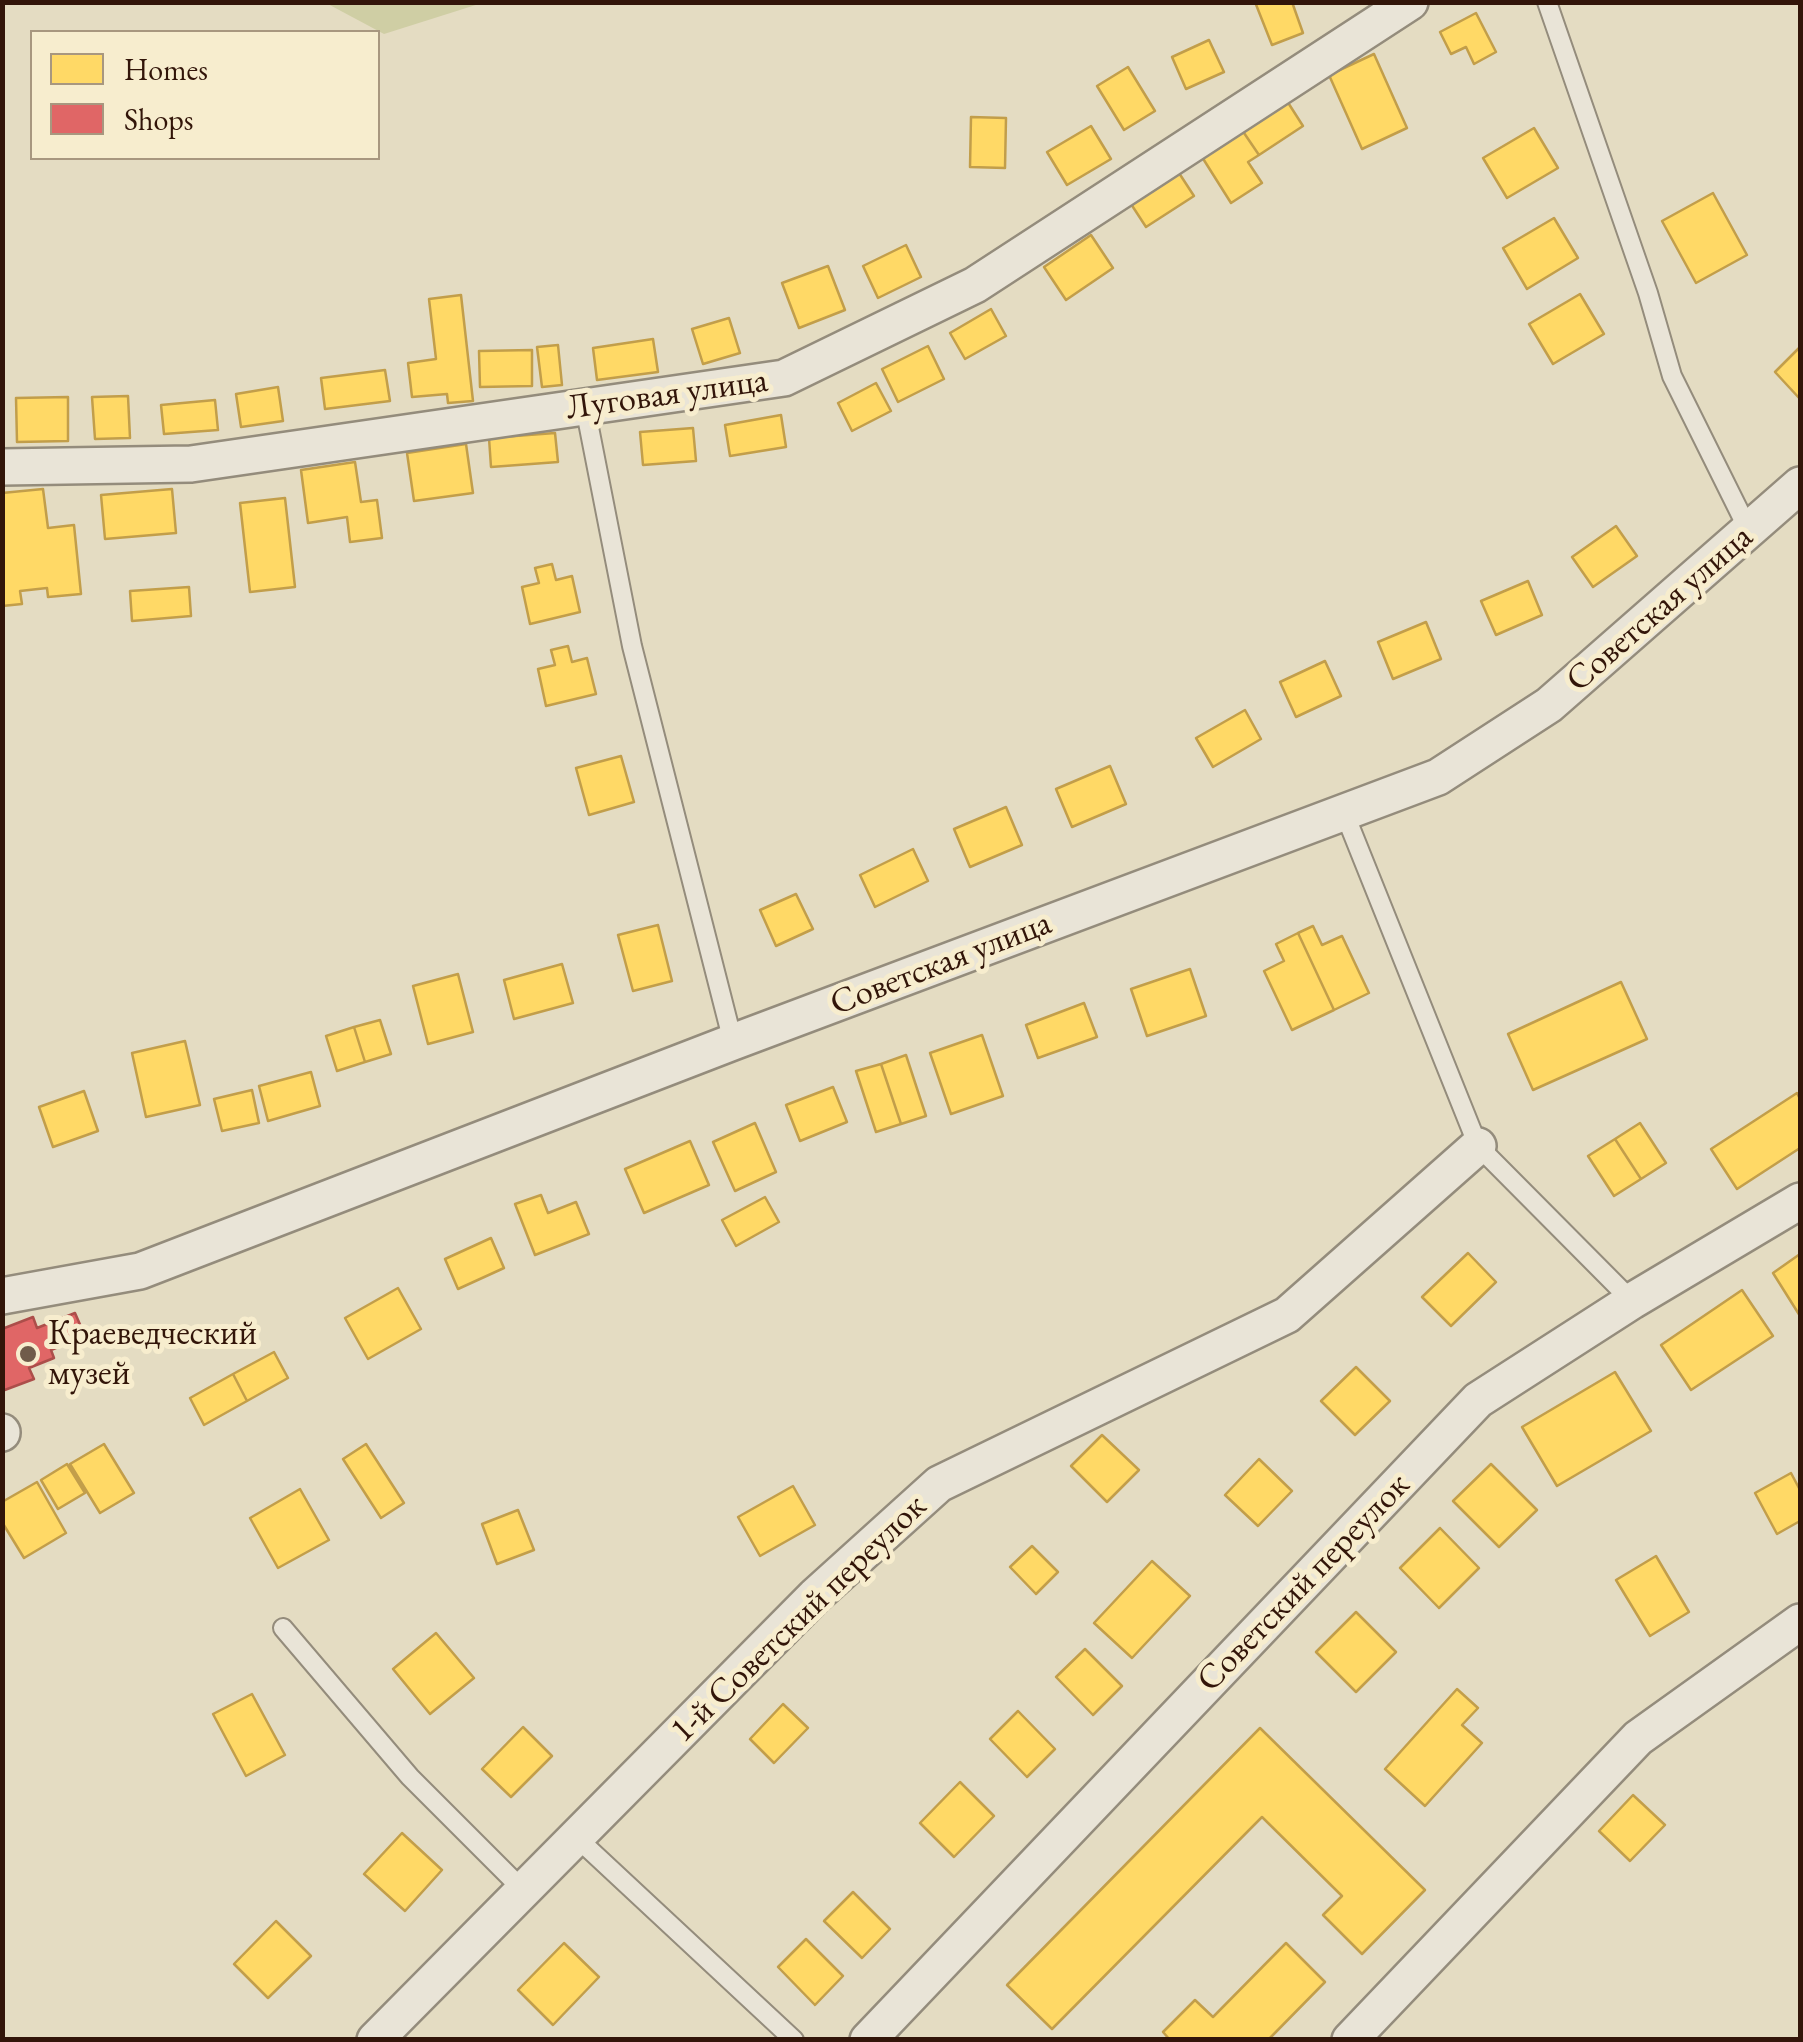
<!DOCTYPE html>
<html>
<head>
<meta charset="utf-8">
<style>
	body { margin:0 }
	#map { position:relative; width:1803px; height:2042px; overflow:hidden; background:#e4dcc2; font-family:"EB Garamond",serif }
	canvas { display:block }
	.frame { position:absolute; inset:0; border:5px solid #321509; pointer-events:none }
	.legend { position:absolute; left:30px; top:30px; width:350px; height:130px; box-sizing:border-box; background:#f7edce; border:2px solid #a8977f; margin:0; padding:12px 18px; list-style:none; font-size:30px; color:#321509 }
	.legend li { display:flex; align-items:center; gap:20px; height:50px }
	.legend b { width:50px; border:2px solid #a8977f }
</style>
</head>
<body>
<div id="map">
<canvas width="1803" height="2042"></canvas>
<div class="frame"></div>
<ul class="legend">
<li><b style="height:28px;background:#ffd966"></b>Homes</li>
<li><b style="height:28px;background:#e06666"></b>Shops</li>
</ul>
</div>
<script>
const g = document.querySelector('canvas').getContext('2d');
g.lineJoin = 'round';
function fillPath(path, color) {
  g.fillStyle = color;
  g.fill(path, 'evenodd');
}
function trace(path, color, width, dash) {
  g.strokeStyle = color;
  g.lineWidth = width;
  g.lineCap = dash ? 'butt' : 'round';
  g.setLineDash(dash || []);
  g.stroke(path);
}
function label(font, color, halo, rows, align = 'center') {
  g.font = font + ' "EB Garamond",serif';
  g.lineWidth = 10;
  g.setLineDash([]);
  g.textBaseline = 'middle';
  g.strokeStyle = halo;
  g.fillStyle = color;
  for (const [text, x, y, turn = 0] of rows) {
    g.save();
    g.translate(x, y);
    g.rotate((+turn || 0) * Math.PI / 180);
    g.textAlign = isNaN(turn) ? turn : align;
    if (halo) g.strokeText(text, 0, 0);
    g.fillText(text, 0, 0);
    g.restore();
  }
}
fillPath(new Path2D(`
	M326 3H482L384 34Z`), '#cfcea4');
const homes = new Path2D(`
	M1255 2H1292L1303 33 1272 45Z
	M1476 13 1496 52 1474 64 1466 47 1451 54 1440 32Z
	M1209 40 1224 72 1186 89 1172 57Z
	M1374 54 1407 128 1362 149 1329 75Z
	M1128 67 1155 111 1124 130 1097 86Z
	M1287 101 1303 126 1259 155 1242 130Z
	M971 117 1006 118 1005 168 970 167Z
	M1091 126 1111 159 1067 185 1047 152Z
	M1534 128 1558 168 1507 198 1483 158Z
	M1242 130 1259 155 1248 162 1262 183 1231 203 1202 157Z
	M1179 173 1194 196 1146 227 1131 204Z
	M1713 193 1747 255 1696 283 1662 221Z
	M1554 218 1578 258 1527 289 1503 248Z
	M1091 235 1113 268 1066 300 1044 267Z
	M906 245 921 277 878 298 863 266Z
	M828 266 845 310 799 328 782 283Z
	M1580 294 1604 334 1553 364 1529 324Z
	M461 295 473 401 448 403 447 394 412 397 408 363 436 359 429 299Z
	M991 309 1006 336 965 359 950 333Z
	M729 318 740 353 703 364 692 329Z
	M653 339 658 372 597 380 593 348Z
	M558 345 562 385 542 387 537 347Z
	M928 346 944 379 898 402 882 369Z
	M1800 347V399L1775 372Z
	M532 350V386L480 387 479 351Z
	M385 370 390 401 325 409 321 378Z
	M876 383 891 411 852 431 838 403Z
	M278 387 283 421 241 427 236 394Z
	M128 396 130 438 95 439 92 397Z
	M68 397V441L17 442 16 398Z
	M215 400 218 430 164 434 161 405Z
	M781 415 786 447 730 456 725 425Z
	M693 428 696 461 643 465 640 432Z
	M555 433 558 462 491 467 489 438Z
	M466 444 473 493 414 501 407 453Z
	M355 462 361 502 377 500 382 538 350 542 347 517 308 523 301 470Z
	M43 489 48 528 74 525 81 594 48 597 47 588 20 591 22 604 2 606V493Z
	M172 489 176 533 105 539 101 495Z
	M285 498 295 587 250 592 240 503Z
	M1616 526 1637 556 1593 587 1572 557Z
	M552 564 556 580 572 576 580 612 530 624 522 587 539 583 535 568Z
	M1528 581 1542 615 1496 635 1481 601Z
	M189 587 191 616 132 621 130 591Z
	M1426 622 1441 659 1393 679 1378 642Z
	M568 646 572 662 587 658 596 694 546 706 538 669 555 665 551 650Z
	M1325 661 1341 696 1296 717 1280 682Z
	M1245 710 1261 739 1213 767 1196 738Z
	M621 756 634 802 589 815 576 768Z
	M1110 766 1126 804 1072 827 1056 789Z
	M1006 807 1022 845 970 867 954 829Z
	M913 849 928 881 875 907 860 875Z
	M796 894 813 929 776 946 760 910Z
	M658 925 672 981 633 991 618 935Z
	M1313 926 1322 945 1342 936 1369 993 1334 1010 1298 933Z
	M1298 933 1334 1010 1292 1030 1264 971 1284 961 1276 944Z
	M562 964 573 1003 514 1019 504 980Z
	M1190 969 1206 1016 1147 1036 1131 989Z
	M458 974 473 1032 428 1044 413 986Z
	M1621 982 1647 1039 1533 1090 1508 1034Z
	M1084 1003 1097 1037 1038 1058 1026 1025Z
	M380 1020 391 1054 365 1062 354 1027Z
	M354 1027 365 1062 337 1071 326 1036Z
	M982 1035 1003 1096 951 1114 930 1053Z
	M185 1041 200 1105 146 1117 132 1053Z
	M906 1055 926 1116 901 1124 881 1064Z
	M881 1064 901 1124 876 1132 856 1071Z
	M311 1072 320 1106 268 1121 259 1086Z
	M833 1087 847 1122 800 1141 786 1105Z
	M252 1090 259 1123 222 1131 214 1099Z
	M84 1091 98 1131 53 1147 39 1107Z
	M1797 1093 1800 1099V1148L1737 1189 1711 1149Z
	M755 1123 776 1172 735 1191 713 1142Z
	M1640 1123 1666 1163 1641 1179 1615 1139Z
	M1615 1139 1641 1179 1614 1196 1588 1156Z
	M690 1141 709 1185 644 1213 625 1169Z
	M541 1195 548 1213 576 1202 589 1234 535 1255 515 1204Z
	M765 1197 779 1222 736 1246 722 1220Z
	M491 1238 504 1268 458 1289 445 1259Z
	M1468 1253 1496 1282 1451 1326 1422 1297Z
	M1800 1254V1316L1773 1273Z
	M398 1288 421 1329 368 1359 345 1318Z
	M1742 1290 1773 1336 1691 1390 1661 1345Z
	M274 1352 288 1378 247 1401 233 1374Z
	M1356 1367 1390 1401 1355 1435 1321 1401Z
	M1615 1372 1651 1431 1557 1486 1522 1427Z
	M233 1374 247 1401 204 1425 190 1398Z
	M1102 1435 1139 1470 1107 1502 1071 1466Z
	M104 1444 134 1493 100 1513 70 1464Z
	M366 1444 404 1503 381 1518 343 1459Z
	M1259 1459 1292 1491 1258 1526 1225 1495Z
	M67 1464 85 1493 58 1509 41 1480Z
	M1491 1464 1537 1510 1499 1547 1453 1501Z
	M1791 1473 1800 1490V1521L1777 1534 1755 1493Z
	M37 1482 66 1533 24 1558 2 1522V1502Z
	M793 1486 815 1525 760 1556 738 1517Z
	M300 1489 329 1540 278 1568 250 1518Z
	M518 1510 534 1550 497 1564 482 1524Z
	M1440 1528 1479 1568 1439 1608 1400 1568Z
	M1032 1546 1058 1572 1036 1594 1010 1567Z
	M1656 1556 1689 1612 1650 1636 1616 1580Z
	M1152 1561 1190 1596 1132 1658 1094 1623Z
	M1356 1612 1396 1652 1356 1692 1316 1652Z
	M436 1633 474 1678 430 1714 393 1669Z
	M1085 1649 1122 1686 1093 1715 1056 1677Z
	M1457 1689 1478 1708 1462 1725 1482 1743 1425 1806 1385 1769Z
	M252 1694 285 1755 246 1776 213 1714Z
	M783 1704 808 1728 774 1763 750 1739Z
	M1018 1711 1055 1749 1027 1777 990 1739Z
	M523 1727 552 1756 511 1797 482 1769Z
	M1260 1728 1425 1890 1362 1954 1323 1915 1342 1896 1262 1817 1052 2029 1007 1985Z
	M960 1782 994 1816 954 1857 920 1823Z
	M1633 1795 1665 1825 1630 1861 1599 1831Z
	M402 1833 442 1870 405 1911 364 1874Z
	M853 1892 890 1929 862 1958 824 1921Z
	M276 1921 311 1956 268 1998 234 1964Z
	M806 1939 843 1976 815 2005 778 1967Z
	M564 1943 599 1977 553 2025 518 1990Z
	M1286 1943 1325 1982 1268 2040H1170L1163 2032 1195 2000 1213 2017Z`);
fillPath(homes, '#ffd966');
trace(homes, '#c29e4a', 2.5);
const shops = new Path2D(`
	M75 1313 85 1336 51 1350 54 1358 29 1368 34 1379 2 1391V1329L33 1317 37 1328Z`);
fillPath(shops, '#e06666');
trace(shops, '#ac4e4a', 2.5);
const service = new Path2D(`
	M1547 2 1648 293 1672 376 1749 531
	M585 407 632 646 733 1042
	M1344 812 1478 1146 1632 1301
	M283 1628 410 1777 523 1890
	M576 1837 794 2040`);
const minor = new Path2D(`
	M2 467 191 464 784 378 975 285 1410 2
	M2 1296 140 1271 733 1042 1438 777 1549 705 1800 485
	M2 1432V1433
	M375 2040 815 1596 939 1484 1287 1315 1478 1146
	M868 2040 1478 1400 1632 1301 1800 1201
	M1350 2040 1638 1738 1800 1622`);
trace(service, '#948c7c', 22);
trace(minor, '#948c7c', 40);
trace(service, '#e9e4d7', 18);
trace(minor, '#e9e4d7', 35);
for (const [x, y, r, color] of [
	[28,1354,10,"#705b4a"]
]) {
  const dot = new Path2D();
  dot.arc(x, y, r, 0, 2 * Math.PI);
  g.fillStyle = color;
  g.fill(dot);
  trace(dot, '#f7edce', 4);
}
label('35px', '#321509', '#f7edce', [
	["Луговая улица",667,395,-8],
	["Советская улица",1660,609,-41],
	["Советская улица",941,964,-21],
	["Советский переулок",1304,1583,-46],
	["1-й Советский переулок",799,1619,-44]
]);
label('35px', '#321509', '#f7edce', [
	["Краеведческий",48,1334],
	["музей",48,1374]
], 'left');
</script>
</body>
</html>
